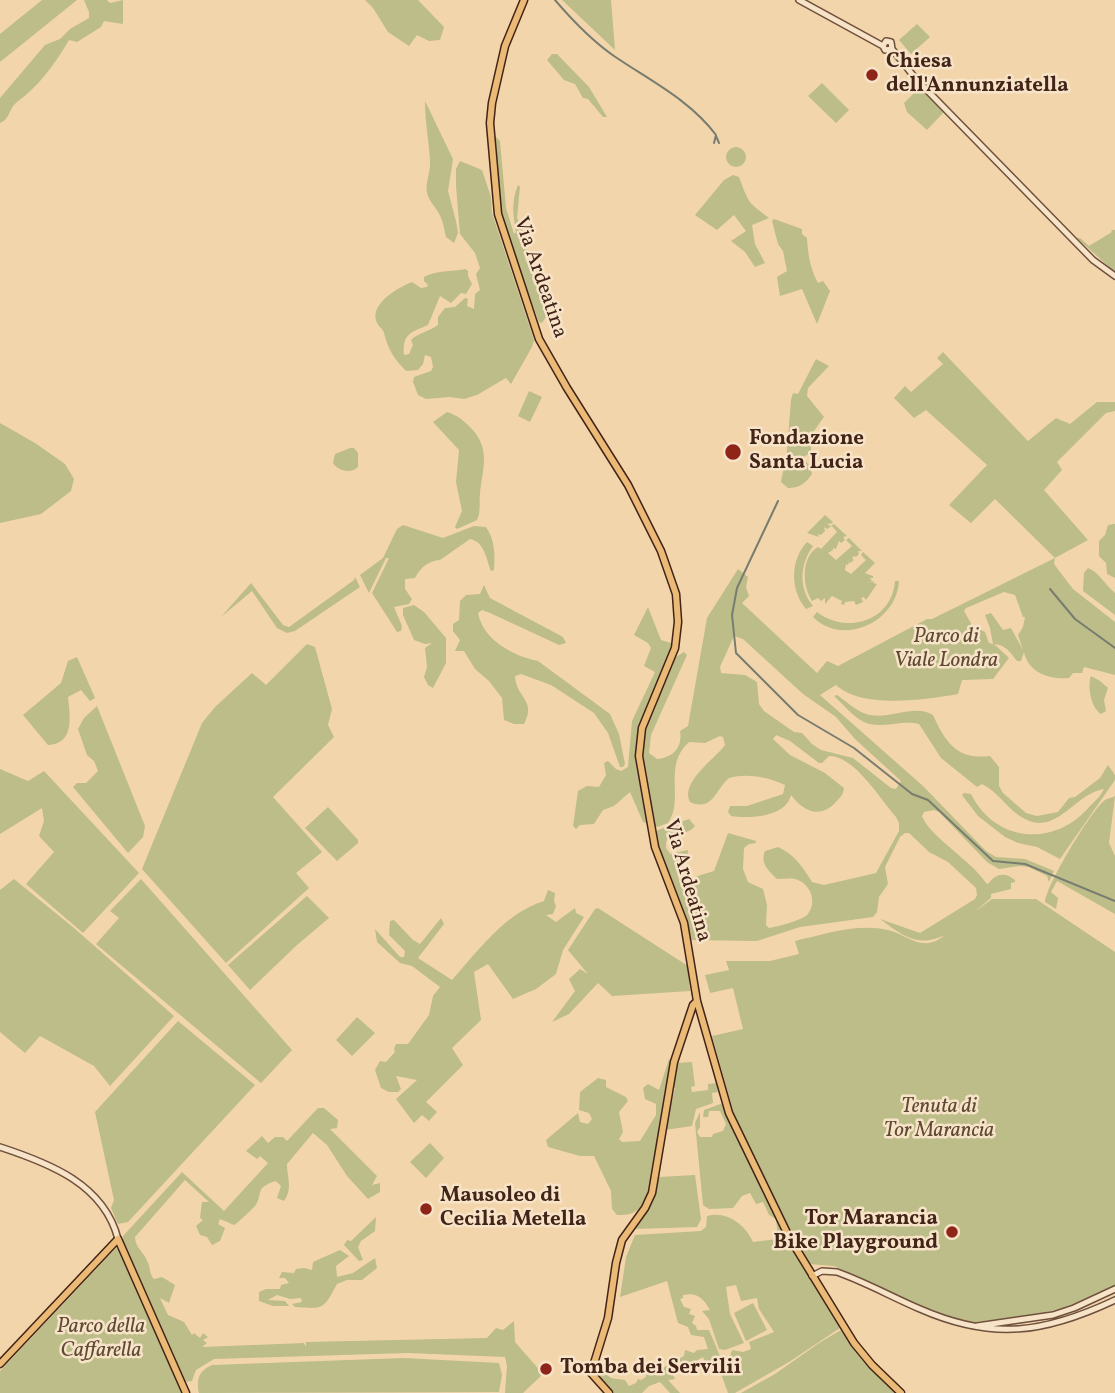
<!DOCTYPE html>
<html>
<head>
<meta charset="utf-8">
<style>
	body { margin:0 }
	canvas { display:block; background:#f3d5ab }
</style>
</head>
<body>
<canvas width="1115" height="1393"></canvas>
<script>
const g = document.querySelector('canvas').getContext('2d');
g.lineJoin = 'round';
function fillPath(path, color) {
  g.fillStyle = color;
  g.fill(path, 'evenodd');
}
function trace(path, color, width, dash) {
  g.strokeStyle = color;
  g.lineWidth = width;
  g.lineCap = dash ? 'butt' : 'round';
  g.setLineDash(dash || []);
  g.stroke(path);
}
function label(font, color, halo, rows, align = 'center') {
  g.font = font + ' Vollkorn,serif';
  g.lineWidth = 5;
  g.setLineDash([]);
  g.textBaseline = 'middle';
  g.strokeStyle = halo;
  g.fillStyle = color;
  for (const [text, x, y, turn = 0] of rows) {
    g.save();
    g.translate(x, y);
    g.rotate((+turn || 0) * Math.PI / 180);
    g.textAlign = isNaN(turn) ? turn : align;
    if (halo) g.strokeText(text, 0, 0);
    g.fillText(text, 0, 0);
    g.restore();
  }
}
fillPath(new Path2D(`
	M42 0H77L0 62V34Z
	M84 0H107L110 3 123 0V24L104 21 101 27 77 42 69 40C55 64 39 86 17 102 9 108 10 119 0 123V98L45 45 60 39 70 29 89 18V12Z
	M365 0H418L444 27 440 40 429 41 417 35 409 46 388 32 373 8Z
	M562 0H611L615 50Z
	M917 24 930 37 911 54 899 40Z
	M552 54H557L589 87 607 117H603L588 99 583 98 575 84 564 80 547 60Z
	M822 83 849 110 836 123 808 96Z
	M919 88 944 112 927 130 907 112 904 103Z
	M425 101 453 159 448 191 456 221 458 233 454 243 446 237C444 228 443 220 438 212 434 205 429 201 427 193 425 182 431 172 430 161 429 141 425 122 425 101Z
	M494 135 500 141 506 208 514 234 516 232C513 216 511 201 518 185L520 187 517 218 528 240 525 260C543 265 545 294 550 310L542 323 539 322 503 227Z
	M726 157a10 10 0 1 1 20 0a10 10 0 1 1-20 0Z
	M460 161 482 170 491 197 492 213 534 340 532 347 511 384 506 378 477 395 464 399 450 397 426 399 418 395 413 382 414 377 431 371 433 367 431 357 425 355 423 364 418 370 406 371C394 359 388 349 384 333 383 328 377 326 376 320 371 303 399 287 412 282L421 288 427 287 428 285 424 281V277C436 270 452 272 465 269L468 271V276L472 284 466 294 461 293 451 303 440 296 428 325C412 332 402 333 404 355L409 354 413 345 411 340C418 333 430 331 438 325V317L445 308 455 307 465 298 468 299 467 306 474 309 475 294 480 290 476 274 480 268 475 253 460 234 456 186V169Z
	M733 175 739 177C749 204 748 202 769 218L752 225 755 244 765 263 755 267 745 252 731 241 746 231 734 215 717 230 695 215 724 180Z
	M774 219 802 229V234L807 238C808 255 810 268 818 283L823 281 830 291 817 324 802 289 780 296 777 277 787 271 783 251 778 244 772 221Z
	M1111 230H1115V272L1077 238H1080L1089 246 1112 232Z
	M943 352 1028 441 1056 418 1070 424 1097 402H1115V411L1106 413 1057 462 1062 470 1044 490 1088 540 1055 558 995 499 971 523 949 505 987 465 926 410 914 418 894 398 905 386 911 392 943 364 937 358Z
	M816 359 829 366 808 388 807 396 824 417 811 435V453L803 457 810 467 812 474C805 484 799 488 788 488L781 482 787 451 791 400 793 393 798 394Z
	M529 391 542 397 530 422 518 416Z
	M447 412C457 415 463 420 470 427 491 448 483 467 480 493 479 502 481 512 477 520L457 529 455 527 462 511 456 482 459 450 433 422Z
	M0 423 35 443 65 464 74 479 71 491 41 514 0 523Z
	M350 448H354L358 453V467C351 474 338 471 333 463L335 454Z
	M825 515 833 522 831 524 829 523 828 525 831 526 834 524 847 536 843 537 845 540 841 543 839 541 836 549 833 548V550L828 553 836 560 852 546 846 540 849 538 862 551H858L859 554 856 557 854 556 852 558 854 560 850 563 849 562 848 565 846 564 845 570 851 574 866 560 861 555 863 552 875 563 865 573 873 576V578H870L872 581 867 583 874 581 873 583 877 584 866 600 864 597 861 598 863 602 856 605 854 601 845 602 844 605 841 604 842 601 832 596 825 604V598L821 601 818 598 812 601C802 585 801 557 818 547L821 549 837 532 832 526 827 529 824 527 825 531 821 535 818 534 819 537 807 533Z
	M1114 524H1115V578L1107 574 1106 563 1099 556V541L1105 535 1108 525Z
	M403 525 443 538 474 526 486 527C495 540 495 555 494 570L491 571C486 559 485 542 470 539L440 560C428 561 421 567 415 578L405 579V589L412 599 409 604 394 607 402 626 401 631 397 632 372 593 389 558H386L369 593 360 575 383 558 397 529Z
	M807 542 813 546C800 564 798 588 813 606L806 609C790 590 790 560 807 542Z
	M1055 558 1054 564 1073 589 1115 622V675L1084 667 1082 673H1073L1069 678C1049 680 1028 672 1024 652L1021 661H1017C1010 652 1006 645 994 644L1009 658 993 679 962 680 958 694C924 700 862 709 836 685L820 695 923 786 986 851 996 857 1025 859 1054 871 1049 882 1047 876 1029 867 1019 866 999 869 987 862 939 812 934 810 924 812 922 816C929 836 972 861 986 883L988 884C996 873 1005 872 1015 880V882L1011 883V889L991 894V898L973 913 992 899H1036L1115 952V1285L1064 1308 1033 1315 975 1322 946 1316 920 1305 834 1266 809 1264 784 1220 736 1121 712 1036 743 1029 733 988 710 993 705 975 729 970 726 961H770L799 954 795 941C825 934 857 923 888 930 909 935 922 954 945 935 917 948 903 936 880 919L920 933 975 899 977 895 976 888 948 862 929 852 909 833H905L900 837 885 867 888 884 879 897 877 912 873 917 800 927 757 941 689 940 683 908 654 835 658 830 689 819 695 826 691 830 666 841V848L670 854 688 850C688 861 678 867 678 878L681 881 714 871 728 833 756 841V843L749 844 744 848 743 869 748 882 763 889 767 905 766 925 769 928C777 927 802 920 807 915 818 903 811 883 795 879 789 878 783 879 777 879 769 871 760 864 765 851L778 847C794 854 803 867 812 882L824 885 876 873 899 831V823L896 817C881 800 854 755 829 756L822 763H819L790 741 776 735 773 739 790 755 825 773 844 788C843 796 840 797 835 803 819 819 803 811 791 795 786 817 750 819 731 816L728 812 730 806H747L783 794 785 785C768 777 747 773 729 778 715 790 713 812 690 802 680 782 714 760 725 745L723 737 720 736 705 743 689 742C662 766 685 799 668 823L657 827 643 822 630 792 614 806 603 810 594 824 580 825 576 829 573 826 578 791 587 786 599 787 606 775 604 763 608 761 616 769 621 771 628 767 632 721 655 672 644 666 651 648 648 643 634 635 648 607 661 640 674 644 671 660 684 652 687 655 651 735 649 753 657 759C672 758 683 748 680 731L688 726 707 618 738 569 748 577 746 587 749 596 742 603 817 673 827 661 838 666 927 619H932ZM1004 592 1015 595 1023 617H1025L1023 627 1018 635 1023 650 1011 628 1003 630 991 613 985 615 990 628 993 644 989 643 985 632 972 625 964 611 966 608ZM734 636 743 639 803 694 836 717 855 739 901 781 896 789 891 788 853 758 821 750 812 744 802 733 794 732 764 711 759 704 757 682 745 675 721 673 720 667Z
	M1088 568C1099 572 1106 586 1115 593V615L1083 591 1084 573Z
	M355 577 360 587 295 631 287 633 277 628 252 591 221 617 251 583 283 625 289 627 354 580Z
	M895 581H899C897 622 843 647 813 617L817 612C847 635 892 621 895 581Z
	M484 585 490 598 563 637 566 643 559 645 490 613 482 610 478 613C483 640 513 656 538 661L610 714 619 734 625 764 623 767H620L608 733 594 713 551 685 521 674 515 676C516 698 537 700 524 724H514L504 720 502 698 489 681 475 669 464 651H455L460 640 453 631V624L459 620 460 601 466 595 480 594Z
	M414 605 424 612 446 638V663L433 688 428 685 424 677 427 667 425 648 432 643 425 644 414 640 403 615V608Z
	M307 644 315 647 332 709 328 725 334 737 273 797 322 852 296 873 309 888 226 963 142 869 202 723 215 707 252 673 266 685Z
	M77 657 95 698 90 701 81 690 68 697C70 716 75 744 48 745L23 715 61 683 68 661Z
	M1091 676 1100 681 1108 688 1104 700 1106 711 1101 714C1091 708 1087 686 1091 676Z
	M837 695C846 701 856 711 866 714 888 721 914 703 933 715 946 744 958 760 990 756L999 767V786L1003 793 1026 813 1037 816 1058 812 1069 798 1075 797 1100 778 1108 765 1115 775V780L1060 859 1037 847 1018 843 1005 837 978 816 962 795 964 793 971 794C996 844 1056 847 1090 806 1096 800 1100 797 1104 789 1075 793 1057 836 1025 819 1008 811 999 792 982 784L977 787 941 758 919 724C901 719 881 730 864 722 852 716 844 705 834 696Z
	M97 706 145 826 143 837 128 853 73 787 77 783H86L98 771 94 761 87 755 78 729 84 718Z
	M0 769 28 781 44 771 139 873 83 933 26 884 54 852 39 836 44 821 42 808 0 834Z
	M1115 796 1109 843 1115 856V914L1057 881 1051 892 1058 898 1056 909 1045 902C1046 886 1091 810 1105 800 1108 798 1112 798 1115 796Z
	M328 807 358 840V843L337 861 305 828Z
	M14 879 74 928 174 1016 110 1086 94 1066 40 1036 25 1053 0 1032V890Z
	M141 879 292 1050 261 1083 96 944 119 918 110 911Z
	M548 890 555 893 554 901 556 906 553 914 546 915 556 922 575 908 576 913 584 917 563 950 556 974 536 989 513 999 488 964 474 972 481 1020 452 1048 463 1065 426 1102 437 1112 429 1121 422 1115 414 1123 396 1099 417 1080 396 1076 401 1089 398 1092H389L381 1088 375 1070 380 1061 386 1062 395 1052 394 1049 396 1044H408L429 1015 433 996 440 987 412 966 400 963 377 942 375 929 400 957H404L405 951 389 935 390 921 394 920 413 940 420 944 441 918 444 924 418 958 452 980C478 951 505 913 544 901Z
	M307 896 329 918 297 945 250 990 228 965Z
	M598 908 688 966 690 991 612 996 598 983 569 1014 552 1022 575 991 569 979 580 969 588 974 568 950 595 909Z
	M357 1017 375 1033 352 1056 336 1040Z
	M178 1021 255 1085 128 1222 118 1224 111 1208 114 1200 95 1112Z
	M669 1059 673 1063 647 1198C638 1211 634 1216 617 1215L612 1209 611 1191 594 1156H580L548 1147 546 1140 578 1113 580 1122 588 1124 592 1119 589 1113 579 1110 580 1092 598 1078 606 1080V1087L626 1097 628 1101 619 1112 623 1132 619 1139 622 1142 640 1141 656 1115V1104L645 1099 643 1088 648 1084 659 1090Z
	M692 1062 695 1086 691 1087 692 1092 708 1090V1084L716 1083 718 1092 712 1093 713 1103 696 1109 692 1126 665 1130 675 1088 672 1086 677 1063Z
	M723 1103 802 1264 840 1328 789 1362 735 1393H728L720 1371 707 1366 703 1357 680 1370H671L675 1379 668 1380 680 1393H670L660 1382 649 1386 642 1393H614L594 1372 597 1366H600L601 1372H605C611 1381 616 1378 625 1380L629 1386 636 1383 638 1379 641 1380 646 1377V1369L652 1361 657 1362 654 1371 659 1374 661 1369 684 1356 685 1350 694 1353 697 1350 708 1349 704 1337 691 1335 688 1327 678 1323 667 1281 620 1297 626 1257 635 1235 701 1231 706 1227 707 1216C726 1210 746 1225 753 1242L778 1239 776 1219 769 1215 763 1202 756 1204 750 1193 742 1196 733 1208 709 1209 703 1205 695 1123 700 1112V1127L697 1132 700 1137H712L713 1134 723 1131 726 1124 720 1111H709L708 1117H703L704 1110ZM736 1285 741 1301 757 1298 759 1309 774 1332 749 1342 751 1349 743 1352 732 1350 730 1356 723 1358V1363L709 1330H697L696 1326 692 1323 695 1316 689 1314 691 1309 684 1307 680 1299 683 1298V1295C696 1292 703 1297 710 1310L702 1311 709 1319 719 1349 725 1350 744 1343 730 1314 726 1287Z
	M318 1108H324L338 1120 337 1128 330 1129 377 1176 372 1185 380 1183V1192L368 1199 347 1176 327 1145 313 1133 287 1164C287 1177 293 1189 284 1201L277 1198 281 1186 276 1181C253 1188 264 1194 255 1206 250 1212 243 1217 237 1223L234 1225 220 1219 218 1224 225 1228 220 1241 212 1245 207 1237 200 1235 196 1226 203 1220 200 1218 202 1202H209L185 1180 135 1237C135 1248 145 1253 148 1263 151 1270 149 1273 154 1279L162 1277 175 1285 169 1303 160 1298 168 1315 184 1322 192 1335 194 1333 200 1338 203 1333 208 1337 203 1340 207 1343 202 1347 304 1343 306 1347V1342L487 1338 496 1328 503 1330 514 1321 515 1342 543 1374 523 1393H505L507 1366 505 1357 408 1353 214 1359 196 1370 192 1381 184 1382 172 1350H170L149 1303 150 1301 123 1246V1236L182 1172 224 1211 268 1163 260 1156 257 1159 246 1151 262 1136 268 1143 275 1137H283L287 1141Z
	M430 1143 444 1158 426 1178 410 1162Z
	M695 1175 701 1219 697 1227 633 1229 653 1201 659 1177Z
	M376 1217 375 1231 361 1241 358 1247 363 1260 359 1261 344 1245 347 1240 351 1241Z
	M116 1248 121 1250 181 1393H0V1371Z
	M340 1250 349 1256 336 1266 337 1277 353 1273 375 1258 377 1268 362 1280H347L337 1284C323 1310 324 1309 295 1307L292 1304 302 1302 301 1298 290 1299 277 1295 268 1300 285 1301 289 1306H273L259 1301V1292L266 1289H280L281 1285 289 1283 285 1278H279L282 1272 294 1273 296 1269 304 1268 312 1270 313 1262Z
	M753 1303 767 1330 746 1341 734 1313Z
	M841 1330 862 1360 896 1393H741L775 1374 819 1343Z
	M404 1358 499 1363 502 1375 499 1392 199 1393C196 1379 199 1371 212 1365Z`), '#bcbd88');
trace(new Path2D(`
	M555 0C573 21 591 40 614 56 649 80 690 100 716 135L714 143
	M716 136 719 143
	M778 501 737 588 732 615 736 653 798 715 854 748 912 794 928 800 993 861 1025 864 1115 901
	M1050 589 1075 619 1115 648`), '#787d70', 2);
const minor = new Path2D(`
	M799 0 883 46 885 50 892 49
	M883 46 886 41 891 42 892 49 916 79 1093 260 1115 276
	M0 1147C49 1163 104 1184 118 1239
	M812 1276 822 1271 837 1272C865 1282 892 1297 920 1309 993 1341 1045 1333 1115 1300
	M977 1326 1053 1315 1074 1308 1115 1289`);
const major = new Path2D(`
	M524 0 505 46 492 103 490 123 498 214 539 339 567 388 628 485 661 551 676 594 678 622 675 648 642 728 639 756 655 847 684 923 697 1001 729 1113 789 1237 854 1343 872 1365 901 1393
	M0 1364 118 1239 186 1393
	M609 1393 591 1373 608 1318 616 1263 622 1240 645 1208 652 1193 674 1062 693 1005 697 1001`);
trace(minor, '#6f503d', 8);
trace(major, '#432418', 9);
trace(minor, '#f7e4c8', 5);
trace(major, '#eaba76', 6);
for (const [x, y, r, color] of [
	[872,75,7,"#8f2418"],
	[733,452,9,"#8f2418"],
	[426,1209,7,"#8f2418"],
	[952,1232,7,"#8f2418"],
	[546,1369,7,"#8f2418"]
]) {
  const dot = new Path2D();
  dot.arc(x, y, r, 0, 2 * Math.PI);
  g.fillStyle = color;
  g.fill(dot);
  trace(dot, '#f7e4c8', 2.5);
}
label('bold 21px', '#432418', '#f7e4c8', [
	["Chiesa",886,63],
	["dell'Annunziatella",886,87],
	["Fondazione",749,440],
	["Santa Lucia",749,464],
	["Mausoleo di",440,1197],
	["Cecilia Metella",440,1221],
	["Tor Marancia",938,1220,"right"],
	["Bike Playground",938,1244,"right"],
	["Tomba dei Servilii",560,1369]
], 'left');
label('21px', '#432418', '#f7e4c8', [
	["Via Ardeatina",539,278,71],
	["Via Ardeatina",686,881,74]
]);
label('italic 21px', '#614a34', '#f7e4c8', [
	["Parco di",946,638],
	["Viale Londra",946,662],
	["Tenuta di",939,1108],
	["Tor Marancia",939,1132],
	["Parco della",101,1328],
	["Caffarella",101,1352]
]);
</script>
</body>
</html>
